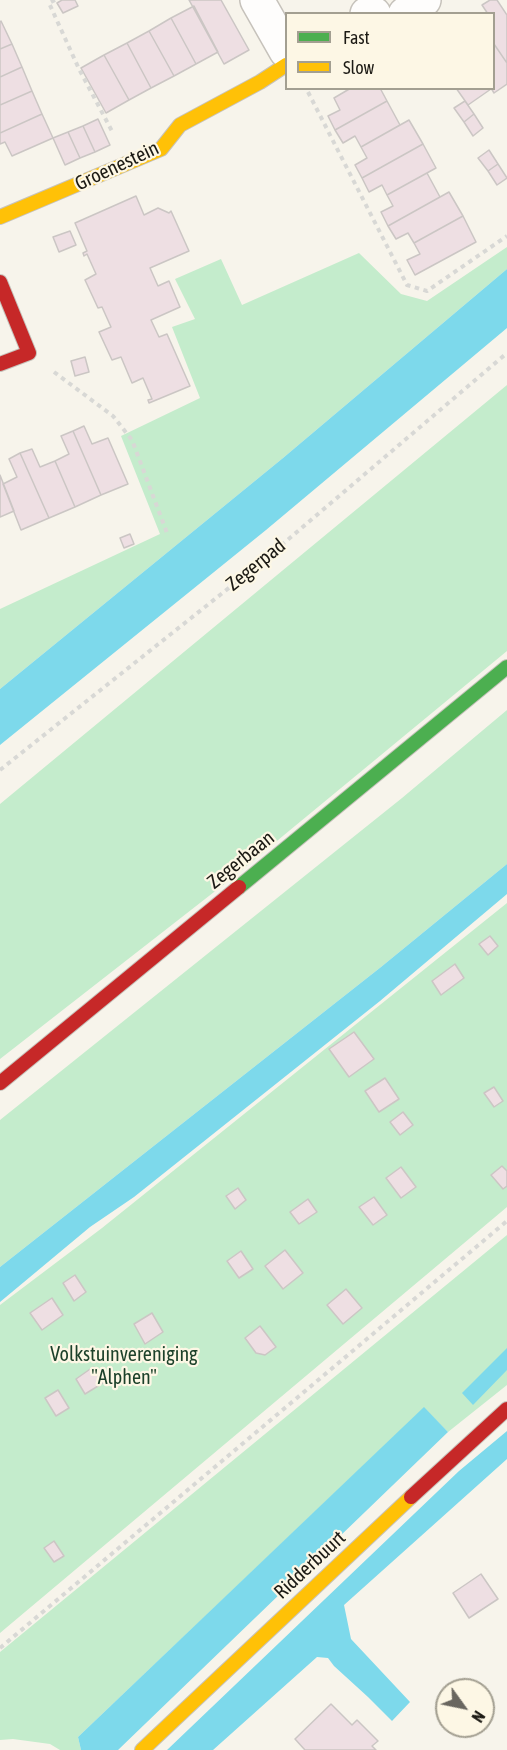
<!DOCTYPE html>
<html>
<head>
<meta charset="utf-8">
<style>
	body { margin:0 }
	#map { position:relative; width:507px; height:1750px; overflow:hidden; background:#f7f4eb; font-family:"Asap Condensed",sans-serif }
	canvas { display:block }
	.legend { position:absolute; left:285px; top:12px; width:210px; height:78px; box-sizing:border-box; background:#fdf7e5; border:2px solid #a39f91; margin:0; padding:8px 10px; list-style:none; font-size:18px; color:#1c1a14 }
	.legend li { display:flex; align-items:center; gap:12px; height:30px }
	.legend b { width:30px; border:2px solid #a39f91 }
	.north { position:absolute; left:435px; top:1678px; width:60px; height:60px; box-sizing:border-box; background:#fdf7e5; border:2px solid #a39f91; border-radius:50%; rotate:123deg; font-size:16px; font-weight:700; line-height:24px; text-align:center; color:#1c1a14 }
	.north::after { content:''; display:block; margin:auto; width:21px; height:27px; background:#69665f; clip-path:polygon(50% 0,100% 100%,50% 72%,0 100%) }
</style>
</head>
<body>
<div id="map">
<canvas width="507" height="1750"></canvas>
<ul class="legend">
<li><b style="height:8px;background:#4caf50"></b>Fast</li>
<li><b style="height:8px;background:#ffc107"></b>Slow</li>
</ul>
<div class="north">N</div>
</div>
<script>
const g = document.querySelector('canvas').getContext('2d');
g.lineJoin = 'round';
function fillPath(path, color) {
  g.fillStyle = color;
  g.fill(path, 'evenodd');
}
function trace(path, color, width, dash) {
  g.strokeStyle = color;
  g.lineWidth = width;
  g.lineCap = dash ? 'butt' : 'round';
  g.setLineDash(dash || []);
  g.stroke(path);
}
function label(font, color, halo, rows, align = 'center') {
  g.font = font + ' "Asap Condensed",sans-serif';
  g.lineWidth = 4.5;
  g.setLineDash([]);
  g.textBaseline = 'middle';
  g.strokeStyle = halo;
  g.fillStyle = color;
  for (const [text, x, y, turn = 0] of rows) {
    g.save();
    g.translate(x, y);
    g.rotate((+turn || 0) * Math.PI / 180);
    g.textAlign = isNaN(turn) ? turn : align;
    if (halo) g.strokeText(text, 0, 0);
    g.fillText(text, 0, 0);
    g.restore();
  }
}
fillPath(new Path2D(`
	M507 247V269L283 458 0 689V609L160 534 121 436 200 398 172 327 195 319 175 279 221 259 242 305 359 253 401 294 427 301Z
	M507 385V651L232 878 0 1059V804Z
	M507 710V864L381 967 0 1267V1120L402 798Z
	M507 903V1207L0 1633V1305L102 1228Z
	M507 1235V1385L448 1432 424 1408 78 1737 81 1750H60L50 1744 13 1739 0 1740V1652Z`), '#c4eccc');
fillPath(new Path2D(`
	M507 269V328L266 530 0 745V689L283 458Z
	M507 864V894L380 1001 134 1197 90 1227 0 1302V1267L381 967Z
	M507 1348V1370L473 1405 462 1393Z
	M424 1407 448 1432 118 1750H81L78 1737Z
	M507 1431V1459L344 1605 351 1639 410 1702 392 1721 368 1697 334 1666 328 1658 317 1657 213 1750H167L459 1471Z`), '#7dd9eb');
const building = new Path2D(`
	M62 0H75L78 6 63 13 57 3Z
	M189 0H221L249 50 224 64Z
	M490 0H497L507 15V63L494 44V14H488L482 5Z
	M194 6 218 52 196 64 171 18Z
	M171 18 196 64 174 76 149 31Z
	M1 21 12 44 0 49V22Z
	M149 31 174 76 151 88 127 43Z
	M127 43 151 88 129 100 104 55Z
	M12 44 22 67 0 77V49Z
	M494 44 507 63V84L494 93 491 88H494Z
	M104 55 129 100 106 113 81 68Z
	M22 67 32 91 0 105V77Z
	M351 88H380L387 101 335 130 328 116 340 110 334 98Z
	M456 88H491V89L468 105Z
	M32 91 42 114 0 133V105Z
	M387 101 400 125 361 147 355 136 343 143 335 130Z
	M465 101 474 114 464 122 454 108Z
	M42 114 53 138 12 156 5 142 0 144V133Z
	M474 114 483 128 473 136 464 122Z
	M98 119 110 145 95 152 83 126Z
	M409 120 423 144 362 178 355 165 367 158 361 147Z
	M83 126 95 152 80 158 68 132Z
	M68 132 80 158 65 165 53 138Z
	M423 144 436 168 387 195 382 185 369 192 362 178Z
	M489 150 498 164 488 171 478 158Z
	M498 164 507 178 497 185 488 171Z
	M427 173 440 197 388 226 381 212 393 206 387 195Z
	M449 192 463 216 414 243 408 233 396 239 388 226Z
	M136 196 144 215 158 208 169 213 171 211 189 251 150 268 158 286 169 281 180 307 151 320 159 337 167 334 190 386 149 403 148 400 152 399 143 378 132 383 121 357 112 360 99 332 111 327 102 307 98 308 85 280 96 274 87 254 84 256 83 253 87 251 75 223Z
	M463 216 476 242 415 275 407 260 420 254 414 243Z
	M70 231 76 245 59 252 53 237Z
	M85 357 89 372 75 376 71 361Z
	M84 426 92 444 108 438 128 484 101 495 73 431Z
	M73 431 101 495 75 507 55 461 69 454 61 436Z
	M32 449 40 467 55 461 75 507 49 518 20 453Z
	M20 453 49 518 21 530 3 484 17 477 9 459Z
	M0 475 14 511 0 517Z
	M130 534 134 544 124 548 120 538Z
	M490 936 498 946 488 955 479 944Z
	M455 964 464 978 441 995 432 981Z
	M354 1032 374 1059 349 1077 329 1049Z
	M385 1078 399 1099 379 1112 365 1091Z
	M494 1087 503 1101 494 1107 484 1093Z
	M403 1112 413 1125 400 1135 390 1122Z
	M502 1166 507 1171V1186L503 1189 491 1175Z
	M401 1167 416 1187 401 1198 386 1178Z
	M238 1188 246 1200 235 1209 226 1196Z
	M374 1197 387 1215 373 1225 359 1207Z
	M308 1199 317 1212 299 1224 290 1212Z
	M285 1250 303 1273 283 1289 265 1266Z
	M241 1251 253 1269 239 1278 227 1261Z
	M75 1275 86 1292 74 1301 63 1283Z
	M346 1289 362 1308 343 1324 327 1305Z
	M52 1298 63 1315 42 1330 30 1313Z
	M152 1313 163 1332 145 1344 134 1324Z
	M260 1326 276 1347 265 1355 256 1353 245 1338Z
	M93 1367 103 1383 85 1394 76 1379Z
	M58 1390 69 1408 56 1416 45 1398Z
	M54 1541 64 1556 54 1562 44 1548Z
	M481 1574 498 1599 469 1618 453 1593Z
	M331 1704 352 1725 357 1720 378 1741 372 1746 376 1750H305L295 1739Z`);
fillPath(building, '#eedfe3');
trace(building, '#cbc6c4', 1.5);
const street = new Path2D(`
	M257 0 286 51
	M367 14H374
	M405 14 424 0`);
const fast = new Path2D(`
	M239 887 507 667`);
const slow = new Path2D(`
	M0 217 161 149 180 125 260 82 286 65
	M142 1750 411 1497`);
const jam = new Path2D(`
	M0 282 29 353 0 364
	M0 1083 239 887
	M411 1497 507 1409`);
trace(street, '#c6c2bb', 36);
trace(fast, '#c6c2bb', 16);
trace(slow, '#c6c2bb', 16);
trace(jam, '#c6c2bb', 16);
trace(new Path2D(`
	M55 0 49 3 79 69 113 133
	M308 92 407 285 427 291 507 236
	M54 372 113 416 132 440 167 533
	M0 770 264 560 507 353
	M0 1648 507 1221`), '#d8d8d5', 4, [4.5, 4.5]);
trace(street, '#fefdfc', 33);
trace(fast, '#4caf50', 14);
trace(slow, '#ffc107', 14);
trace(jam, '#c62828', 14);
label('20px', '#1c1a14', '#fdf7e5', [
	["Groenestein",117,166,-25],
	["Zegerpad",256,565,-39],
	["Zegerbaan",241,860,-39],
	["Ridderbuurt",310,1565,-43]
]);
label('20px', '#1c412a', '#fdf7e5', [
	["Volkstuinvereniging",124,1355],
	["\"Alphen\"",124,1378]
]);
</script>
</body>
</html>
